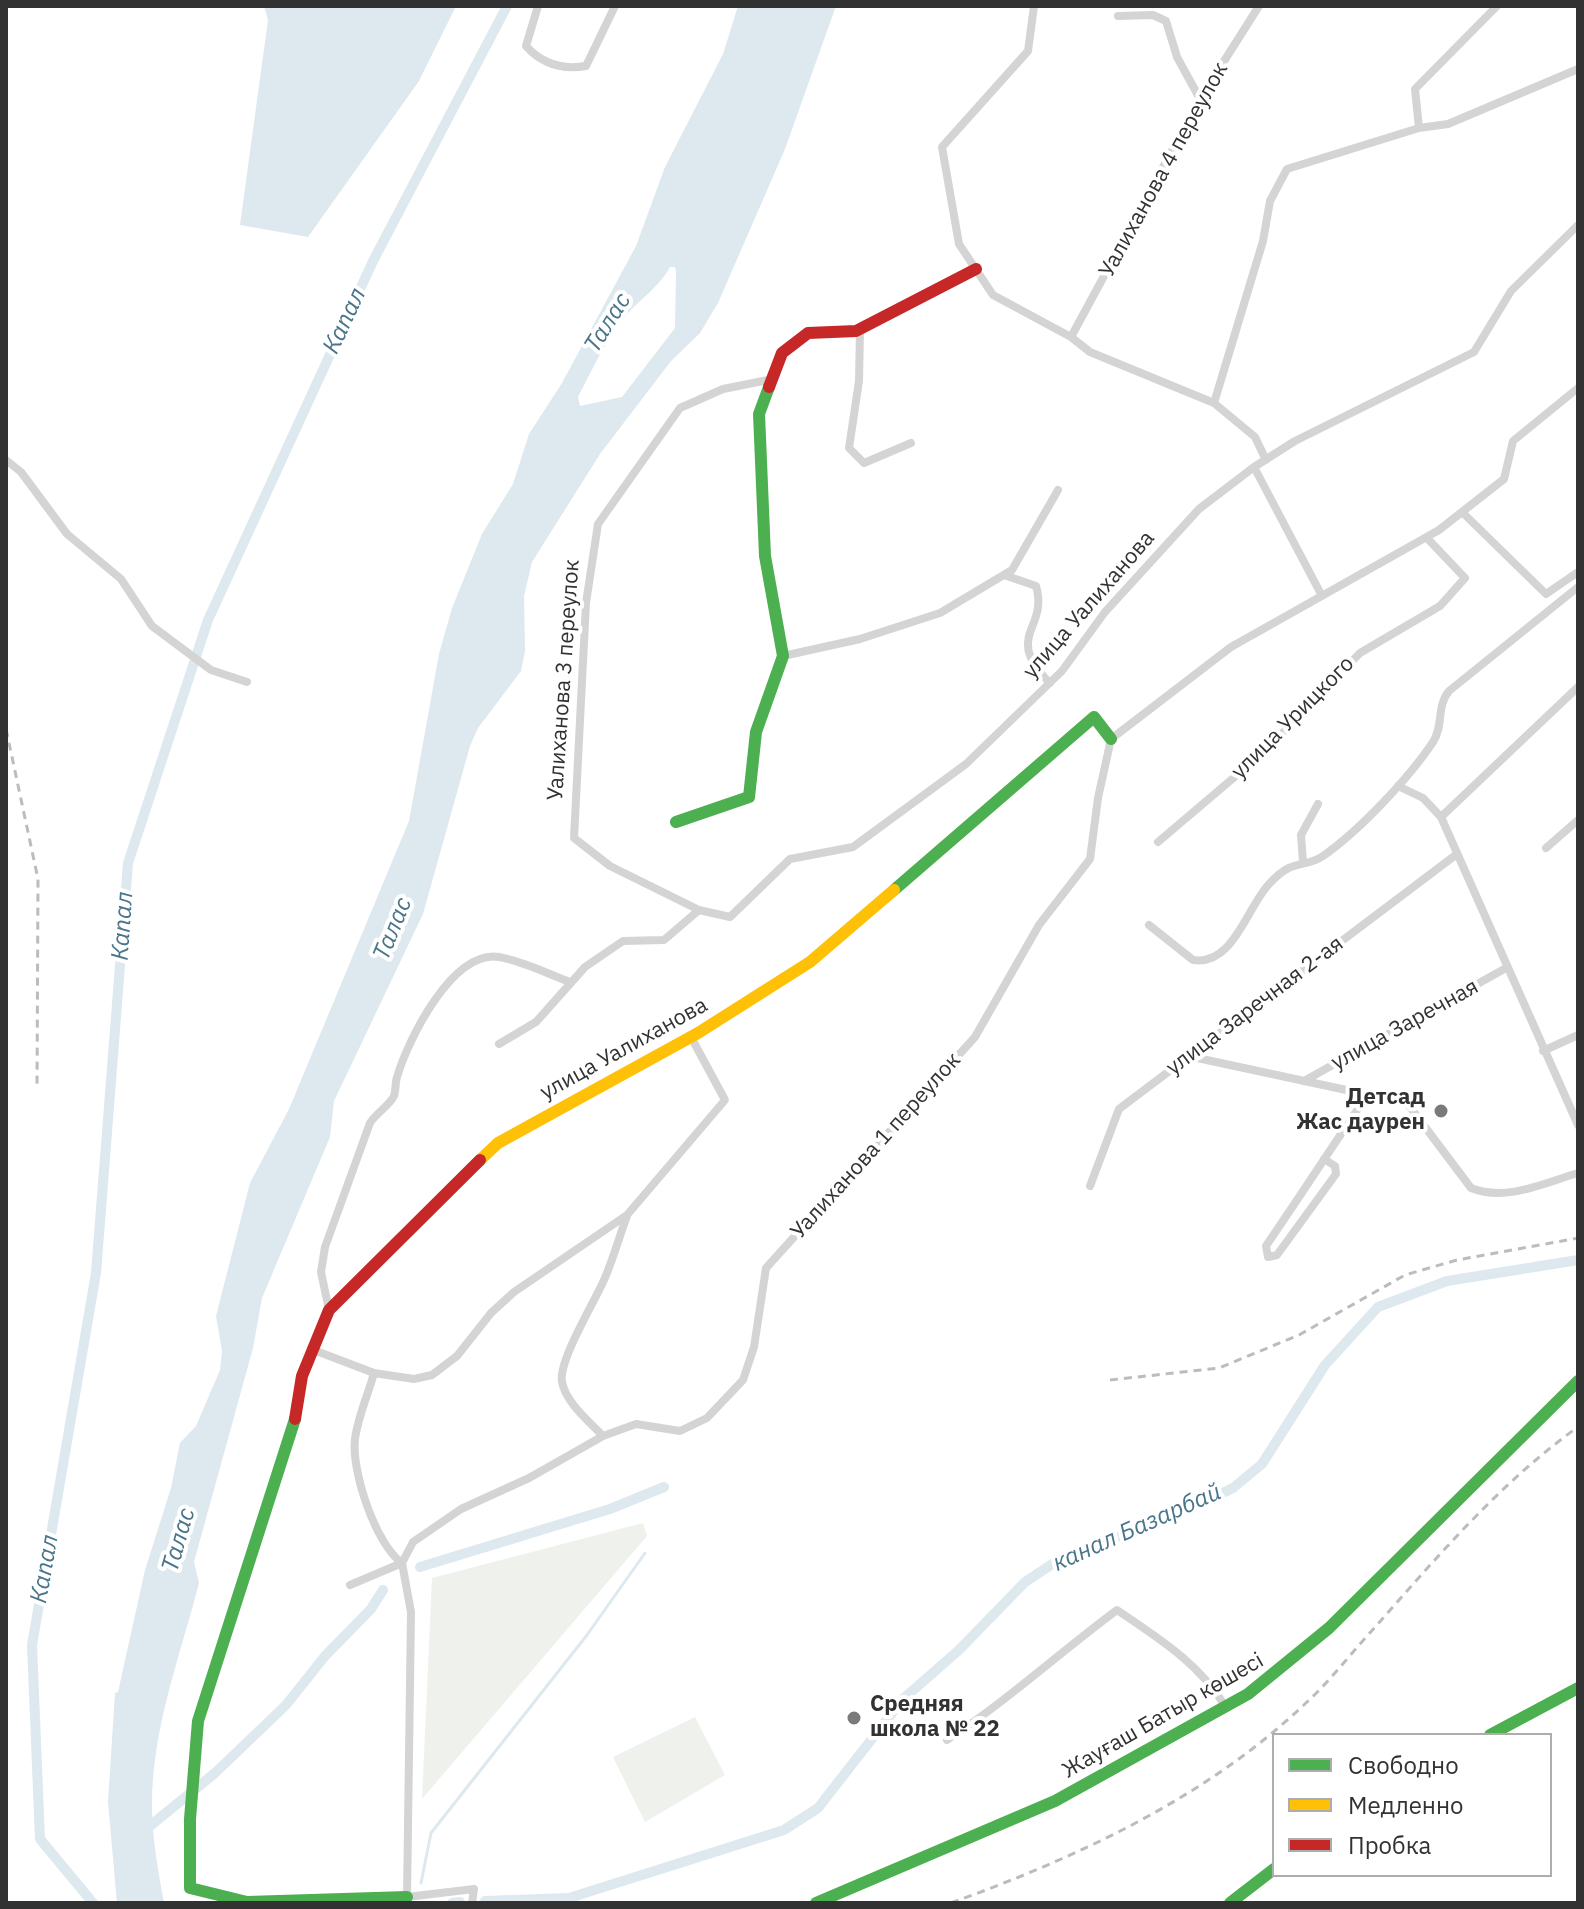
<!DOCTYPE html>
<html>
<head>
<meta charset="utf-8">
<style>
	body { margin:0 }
	#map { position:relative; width:1584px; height:1909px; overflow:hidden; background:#fff; font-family:"IBM Plex Sans",sans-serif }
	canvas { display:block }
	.frame { position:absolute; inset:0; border:8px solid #323232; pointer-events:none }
	.legend { position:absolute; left:1272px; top:1733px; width:280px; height:144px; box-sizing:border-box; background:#fff; border:2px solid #adadad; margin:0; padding:10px 14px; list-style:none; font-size:24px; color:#323232 }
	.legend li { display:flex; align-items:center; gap:16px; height:40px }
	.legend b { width:40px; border:2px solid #adadad }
</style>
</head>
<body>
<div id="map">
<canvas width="1584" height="1909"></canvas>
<div class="frame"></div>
<ul class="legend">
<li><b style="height:10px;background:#4caf50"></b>Свободно</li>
<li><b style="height:10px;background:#ffc107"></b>Медленно</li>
<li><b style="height:10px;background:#c62828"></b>Пробка</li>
</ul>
</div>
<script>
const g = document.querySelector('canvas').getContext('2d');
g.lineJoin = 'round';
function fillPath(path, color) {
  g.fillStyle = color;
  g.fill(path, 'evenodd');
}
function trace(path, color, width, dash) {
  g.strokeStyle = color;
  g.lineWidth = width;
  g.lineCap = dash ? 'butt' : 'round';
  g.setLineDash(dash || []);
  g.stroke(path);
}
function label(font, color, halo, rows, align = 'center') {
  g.font = font + ' "IBM Plex Sans",sans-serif';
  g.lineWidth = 8;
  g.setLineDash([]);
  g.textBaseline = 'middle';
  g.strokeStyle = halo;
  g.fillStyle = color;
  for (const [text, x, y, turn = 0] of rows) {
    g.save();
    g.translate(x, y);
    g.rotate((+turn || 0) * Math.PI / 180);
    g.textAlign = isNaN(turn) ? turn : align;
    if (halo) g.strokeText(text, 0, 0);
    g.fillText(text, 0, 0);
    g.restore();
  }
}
fillPath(new Path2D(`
	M643 1523 647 1536 422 1799 432 1578Z
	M695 1717 725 1775 645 1822 613 1757Z`), '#eff2ec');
fillPath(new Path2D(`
	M264 6H456L419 81 308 237 240 225 268 20Z
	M738 6H836L785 149 718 303 700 333 671 361 600 454 532 562 524 596 525 651 521 671 478 728 470 746 423 914 334 1101 330 1137 262 1298 253 1348 194 1562 199 1583C180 1657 152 1728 152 1805 152 1838 158 1870 164 1903H117L108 1802 115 1693 118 1692 145 1570 171 1488 180 1443 196 1426 220 1370 222 1351 216 1316 250 1183 289 1109 409 821 439 654 452 608 482 534 513 484 529 434 562 383 636 246 665 167 723 54ZM670 267H675L676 272 675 328 622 397 580 406 578 397C592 370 605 342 623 319 638 300 658 289 670 267Z`), '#dde9ee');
trace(new Path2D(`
	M421 1883 431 1833 587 1635 645 1553`), '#dde9ee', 3);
trace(new Path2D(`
	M420 1567 610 1509 664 1487
	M145 1830 215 1773 286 1705 325 1656 371 1609 383 1590
	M485 1901 569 1898 784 1830 818 1808 903 1699 959 1650 1025 1582 1060 1559 1152 1524 1184 1506 1208 1500 1233 1488 1262 1464 1325 1365 1378 1307 1447 1281 1578 1260
	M93 1903 40 1839 32 1645 96 1273 128 863 208 620 373 261 507 6
	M452 1903 460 1902`), '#dde9ee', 10);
trace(new Path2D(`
	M538 6 526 46C542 64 562 70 586 66L615 6
	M1034 6 1028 51 942 147 959 244 993 295 1071 337 1090 352 1214 403 1255 437 1266 460
	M1118 16 1153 15 1166 21 1177 57 1200 99
	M1419 128 1415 89 1497 6
	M860 328 859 381 849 448 864 463 911 443
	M1071 337 1200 99 1259 6
	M1214 403 1263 241 1270 201 1287 169 1419 128 1448 124 1578 69
	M6 460 21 472 67 534 121 579 152 626 211 670 247 682
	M1254 467 1322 596
	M1462 512 1546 594 1578 572
	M1004 575 1036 586C1049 630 1002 635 1050 683
	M783 656 860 639 940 613 1012 570 1058 490
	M1398 786 1423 798 1441 817 1578 1125
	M1441 817 1578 687
	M1158 842 1264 752 1360 653 1440 606 1465 578 1427 538
	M1546 848 1578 820
	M1303 861 1301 835 1318 804
	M699 910 610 866 574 838 586 603 598 524 680 408 723 389 773 379
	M1149 925 1193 960C1234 966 1247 906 1270 883 1294 857 1304 869 1323 856 1359 831 1409 778 1433 742 1444 725 1436 707 1449 691L1578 587
	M499 1044 536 1022 585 967 623 941 664 940 699 910 730 917 790 859 853 847 966 764 1062 671 1105 612 1199 509 1254 467 1295 441 1474 352 1511 291 1578 225
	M1543 1051 1578 1035
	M1188 1056 1407 1103 1471 1188C1506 1202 1544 1183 1578 1173
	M1304 1081 1506 968
	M1324 1159 1335 1166 1336 1174 1277 1255 1268 1257 1266 1246C1300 1196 1333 1146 1367 1095
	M1090 1186 1119 1109 1457 854
	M329 1310 321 1272 325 1247 370 1123C376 1113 389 1106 394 1096 396 1090 395 1083 397 1077 408 1040 452 950 499 957 523 961 548 974 570 982
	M311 1349 374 1373 414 1379 432 1375 457 1356 491 1313 514 1292 627 1215 725 1100 691 1037
	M374 1373C368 1395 358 1416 355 1439 351 1471 376 1545 402 1563L411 1612 407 1897 474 1889 472 1903
	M603 1436C589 1421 566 1403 562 1382 558 1361 595 1301 604 1280 613 1260 619 1237 627 1216
	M350 1585 402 1563 413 1542 461 1509 529 1478 603 1436 636 1424 680 1431 707 1418 743 1380 754 1347 766 1268 975 1037 1039 925 1090 859 1098 798 1111 739 1231 647 1439 530 1504 479 1513 441 1578 388
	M947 1740C1007 1701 1059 1653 1117 1610 1158 1638 1199 1663 1225 1706`), '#d4d4d4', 8);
trace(new Path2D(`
	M676 822 749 797 756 732 783 656 765 556 759 414 769 387
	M894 890 1094 717 1111 739
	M295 1419 198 1721 190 1819V1888L247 1902 407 1897
	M1490 1735 1578 1688
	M816 1903 1055 1801 1248 1694 1329 1628 1578 1381
	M1230 1903 1274 1869`), '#4caf50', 12);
trace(new Path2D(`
	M480 1160 498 1143 698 1033 810 962 894 890`), '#ffc107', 12);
trace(new Path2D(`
	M769 387 782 353 808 333 856 331 976 269
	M295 1419 302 1376 329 1310 480 1160`), '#c62828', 12);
trace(new Path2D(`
	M6 729 38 879 37 1088
	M6 1366V1460
	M1110 1380 1219 1368 1299 1335 1405 1275 1457 1260 1578 1238
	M951 1903C1078 1857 1208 1797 1307 1702 1329 1682 1348 1657 1368 1635 1433 1562 1498 1484 1578 1427`), '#bcbcbc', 3, [8, 6]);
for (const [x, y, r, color] of [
	[1441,1111,8,"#7a7a7a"],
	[854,1718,8,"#7a7a7a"]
]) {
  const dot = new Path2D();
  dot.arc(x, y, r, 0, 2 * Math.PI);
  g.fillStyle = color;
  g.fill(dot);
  trace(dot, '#fff', 3);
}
label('22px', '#323232', '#fff', [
	["Уалиханова 4 переулок",1164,170,-61],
	["улица Уалиханова",1089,605,-49],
	["Уалиханова 3 переулок",564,680,-86],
	["улица Урицкого",1293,718,-45],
	["улица Заречная 2-ая",1255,1006,-37],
	["улица Заречная",1405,1025,-29],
	["улица Уалиханова",624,1049,-29],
	["Уалиханова 1 переулок",876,1146,-48],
	["Жауғаш Батыр көшесі",1163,1716,-30]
]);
label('bold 22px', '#323232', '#fff', [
	["Детсад",1425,1098],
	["Жас даурен",1425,1123],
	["Средняя",870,1705,"left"],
	["школа № 22",870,1730,"left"]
], 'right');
label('italic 24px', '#49748a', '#fff', [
	["Капал",345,321,-65],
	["Талас",608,323,-58],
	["Капал",123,926,-86],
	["Талас",393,929,-68],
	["канал Базарбай",1137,1528,-24],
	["Талас",179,1540,-74],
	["Капал",45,1569,-80]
]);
</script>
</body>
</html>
